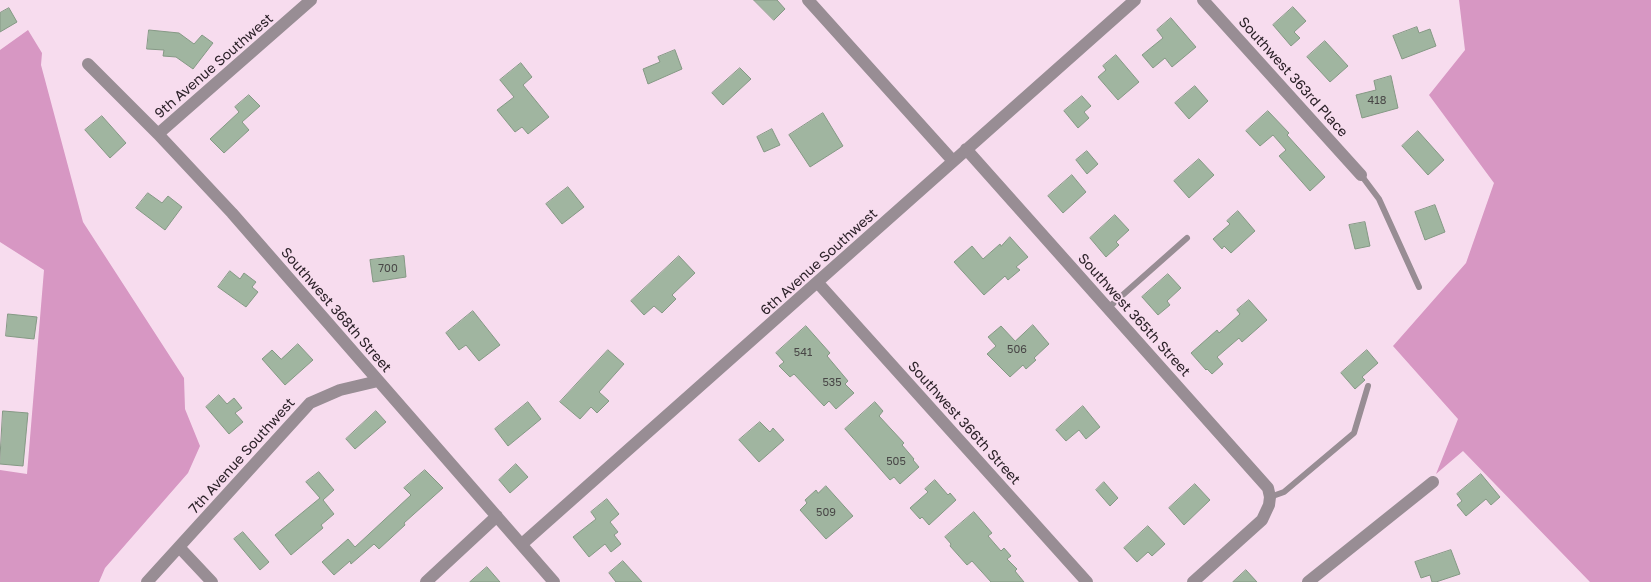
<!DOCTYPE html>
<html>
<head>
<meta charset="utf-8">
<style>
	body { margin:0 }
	canvas { display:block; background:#f7dcee }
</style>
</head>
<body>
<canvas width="1651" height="582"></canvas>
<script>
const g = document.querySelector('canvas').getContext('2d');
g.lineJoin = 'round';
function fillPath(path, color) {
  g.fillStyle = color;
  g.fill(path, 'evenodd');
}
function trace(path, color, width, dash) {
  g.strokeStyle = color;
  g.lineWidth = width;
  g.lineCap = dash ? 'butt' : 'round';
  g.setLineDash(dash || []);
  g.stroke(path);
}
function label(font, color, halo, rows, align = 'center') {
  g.font = font + ' "Golos Text",sans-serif';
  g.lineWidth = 4;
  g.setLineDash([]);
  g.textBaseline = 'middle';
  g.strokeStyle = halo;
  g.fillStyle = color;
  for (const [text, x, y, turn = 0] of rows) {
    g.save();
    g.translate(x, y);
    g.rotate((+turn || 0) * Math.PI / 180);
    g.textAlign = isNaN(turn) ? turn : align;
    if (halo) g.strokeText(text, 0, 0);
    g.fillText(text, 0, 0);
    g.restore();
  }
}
fillPath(new Path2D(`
	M1459 0H1651V582H1590L1463 451 1436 474 1458 419 1393 346 1466 263 1494 183 1429 95 1465 50Z
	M28 30 42 53 41 65 83 222 184 378 185 409 200 446 188 473 105 568 99 582H0V470L27 474 44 270 0 242V50Z`), '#d797c3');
const building = new Path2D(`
	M754 0H777L785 9 774 20Z
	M1293 7 1306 21 1294 32 1300 38 1291 46 1273 25Z
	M9 8 17 22 0 32V13Z
	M1171 18 1196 47 1172 67 1165 58 1153 68 1142 55 1163 38 1157 30Z
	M1417 27 1419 33 1430 29 1436 46 1402 59 1393 36Z
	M149 30 179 33 194 44 202 35 213 43 193 69 176 57 163 56 164 50 147 49Z
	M1325 41 1348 66 1330 82 1307 57Z
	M675 50 682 69 648 84 643 69 660 62 658 57Z
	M1116 55 1139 82 1118 100 1098 77 1106 70 1103 66Z
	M521 63 532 77 523 85 549 117 528 134 522 127 515 132 497 110 514 97 500 80Z
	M740 68 751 79 723 105 712 93Z
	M1391 76 1398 108 1362 118 1356 95 1376 90 1374 81Z
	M1195 86 1208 101 1189 119 1175 103Z
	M249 95 260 106 242 122 249 130 224 153 210 139 239 112 235 107Z
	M1082 96 1091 106 1084 112 1089 118 1078 128 1064 111Z
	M1268 111 1289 133 1287 135 1325 177 1310 191 1279 156 1286 150 1273 135 1260 146 1246 131Z
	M823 113 843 146 810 167 789 135Z
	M102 116 126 143 110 158 85 130Z
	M772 129 780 145 764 152 757 137Z
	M1418 131 1444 160 1428 175 1402 146Z
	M1087 151 1098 164 1087 174 1076 160Z
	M1199 159 1214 175 1189 198 1174 181Z
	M1072 175 1086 192 1063 213 1048 196Z
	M568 187 584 207 562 224 546 204Z
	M148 193 162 203 168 196 182 207 165 230 136 208Z
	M1435 205 1445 232 1425 240 1415 212Z
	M1238 211 1255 231 1231 253 1224 246 1222 249 1213 239 1230 224 1227 221Z
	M1115 215 1129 230 1116 242 1119 245 1106 257 1090 238Z
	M1365 222 1370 246 1355 249 1349 225Z
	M1010 237 1028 257 1016 267 1020 270 1008 280 1005 276 984 295 954 262 972 246 983 259 1000 244 1001 246Z
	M404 256 406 277 373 282 370 260Z
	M679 256 695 273 672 295 676 299 662 313 654 306 644 315 631 301Z
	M230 271 240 279 244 273 256 282 252 287 258 292 246 307 218 287Z
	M1168 274 1181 288 1167 301 1170 305 1158 315 1142 297Z
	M1249 300 1267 320 1242 342 1239 338 1217 357 1223 364 1212 374 1207 369 1206 370 1191 353 1217 330 1219 333 1240 314 1237 310Z
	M473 311 500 345 479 361 466 345 459 350 446 333Z
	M8 314 37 317 34 339 6 336Z
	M1033 325 1049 344 1034 358 1036 360 1026 369 1023 365 1010 377 987 354 996 346 988 337 1001 326 1015 341Z
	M806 326 830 353 827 356 848 381 845 384 854 393 836 409 829 401 824 406 794 374 790 377 779 366 784 362 776 353Z
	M298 344 313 360 285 385 262 359 272 350 281 359Z
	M608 350 624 364 599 392 609 401 597 413 591 407 580 419 560 402Z
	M1367 350 1378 363 1362 377 1365 380 1355 389 1341 373Z
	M219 395 227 404 234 398 242 408 235 413 243 422 229 434 206 407Z
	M528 402 541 419 508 446 495 429Z
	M875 402 883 411 879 416 904 443 902 445 914 459 913 460 919 467 900 484 894 477 890 480 845 429Z
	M1083 406 1100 427 1086 439 1079 430 1066 441 1056 430Z
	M3 411 28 413 23 466 0 464Z
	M376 411 386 422 355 449 346 439Z
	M760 422 770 432 773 428 784 440 759 462 739 440Z
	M516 464 528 477 510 493 499 480Z
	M425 470 443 488 404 523 405 525 379 549 374 544 351 564 350 561 334 575 322 562 348 539 355 547 411 495 404 488Z
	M319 472 334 490 323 500 334 514 321 525 323 528 291 555 275 535 320 498 306 482Z
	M1481 474 1500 497 1491 505 1486 499 1466 516 1457 505 1462 501 1457 494Z
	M935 480 948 495 950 493 956 500 929 525 922 517 920 519 910 508 928 492 925 489Z
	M1104 482 1118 498 1110 506 1096 490Z
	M1195 484 1210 500 1184 525 1169 508Z
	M826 486 853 516 826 539 800 510 807 503 805 500 816 490 818 493Z
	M607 499 619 514 610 522 618 532 614 535 621 544 611 552 605 544 589 557 573 537 596 519 591 512Z
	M974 512 992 533 988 536 1001 551 1004 548 1011 556 1007 559 1017 569 1015 571 1024 582H991L972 561 967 565 950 546 951 544 945 537Z
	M1148 526 1165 544 1152 556 1148 552 1137 562 1124 548Z
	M243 532 269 562 260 570 234 539Z
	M1451 550 1460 574 1436 582H1432L1430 575 1421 578 1415 562Z
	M623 561 642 582H616L609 573Z
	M487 567 500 582H470Z
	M1246 570 1257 582H1233Z`);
fillPath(building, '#a0b5a0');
trace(building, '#859985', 1);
trace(new Path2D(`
	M1361 175 1379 199 1419 287
	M1108 308 1187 238
	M1270 497 1284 492 1354 433 1368 386`), '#988d94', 6);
trace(new Path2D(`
	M808 0 953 161
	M1203 0 1361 175
	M88 64 158 134 232 213 554 582
	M158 134 311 0
	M966 149 1268 488 1270 497 1269 505 1262 520 1193 582
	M818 283 1087 582
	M522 544C727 364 930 181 1135 0
	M179 547 212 582
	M147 582 310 403 340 390 378 381
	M426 582 497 516
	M1308 582 1433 482`), '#988d94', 12);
label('11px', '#484646', null, [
	["418",1377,101],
	["700",388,269],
	["506",1017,350],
	["541",803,353],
	["535",832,383],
	["505",896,462],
	["509",826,513]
]);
label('14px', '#2b2128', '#f7dcee', [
	["9th Avenue Southwest",214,66,-41],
	["Southwest 363rd Place",1293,77,48],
	["6th Avenue Southwest",819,262,-42],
	["Southwest 368th Street",336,310,49],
	["Southwest 365th Street",1134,315,48],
	["Southwest 366th Street",964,423,48],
	["7th Avenue Southwest",242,456,-48]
]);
</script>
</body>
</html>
